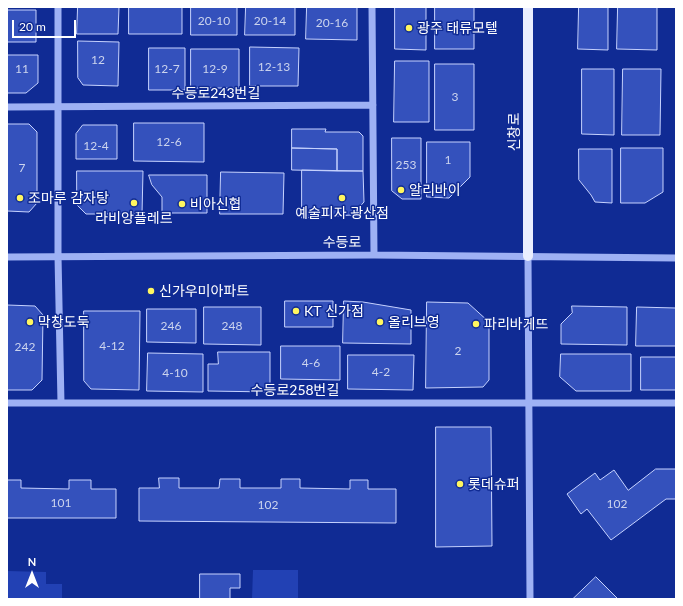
<!DOCTYPE html>
<html>
<head>
<meta charset="utf-8">
<style>
	body { margin:0 }
	#map { position:relative; width:683px; height:606px; overflow:hidden; background:#102b94; font-family:Lato,sans-serif }
	canvas { display:block }
	.frame { position:absolute; inset:0; border:8px solid #fff; pointer-events:none }
	.north { position:absolute; left:12px; top:554px; width:40px; height:40px; -webkit-text-stroke:3px #102b94; paint-order:stroke; rotate:0deg; font-size:11px; font-weight:700; line-height:16px; text-align:center; color:#fff }
	.north::after { content:''; display:block; margin:auto; width:14px; height:18px; background:#fff; clip-path:polygon(50% 0,100% 100%,50% 72%,0 100%) }
	.scale { position:absolute; left:12px; top:20px; width:64px; height:18px; box-sizing:border-box; border:2px solid #fff; border-top:0; padding-left:5px; font-size:12px; line-height:14px; white-space:nowrap; color:#fff; -webkit-text-stroke:3px #102b94; paint-order:stroke }
</style>
</head>
<body>
<div id="map">
<canvas width="683" height="606"></canvas>
<div class="frame"></div>
<div class="north">N</div>
<div class="scale">20 m</div>
</div>
<script>
const g = document.querySelector('canvas').getContext('2d');
g.lineJoin = 'round';
function fillPath(path, color) {
  g.fillStyle = color;
  g.fill(path, 'evenodd');
}
function trace(path, color, width, dash) {
  g.strokeStyle = color;
  g.lineWidth = width;
  g.lineCap = dash ? 'butt' : 'round';
  g.setLineDash(dash || []);
  g.stroke(path);
}
function label(font, color, halo, rows, align = 'center') {
  g.font = font + ' Lato,"Noto Sans KR",sans-serif';
  g.lineWidth = 3;
  g.setLineDash([]);
  g.textBaseline = 'middle';
  g.strokeStyle = halo;
  g.fillStyle = color;
  for (const [text, x, y, turn = 0] of rows) {
    g.save();
    g.translate(x, y);
    g.rotate((+turn || 0) * Math.PI / 180);
    g.textAlign = isNaN(turn) ? turn : align;
    if (halo) g.strokeText(text, 0, 0);
    g.fillText(text, 0, 0);
    g.restore();
  }
}
fillPath(new Path2D(`
	M253 570H298V599H252Z
	M7 571 46 572V584H62V599H7Z`), '#2241b4');
const building = new Path2D(`
	M78 7H119L118 34H77Z
	M129 7H182V34H129Z
	M191 7H237V35H191Z
	M246 7H295V35H245Z
	M307 7H357V40L306 39Z
	M395 7H426V50L395 49Z
	M435 7H474V49H435Z
	M579 7H608V50L578 49Z
	M618 7H657V50L617 49Z
	M7 10H36V42H7Z
	M78 41 119 42 118 86 83 85 78 78Z
	M250 47 299 48 298 86H250Z
	M149 48H185V90H149Z
	M191 49H239V88H191Z
	M7 55H38V83L26 93H7Z
	M395 61H429V122H394Z
	M435 64H474V130H435Z
	M582 69H614V135L582 134Z
	M623 69H661L660 135H622Z
	M134 123H204V162L134 161Z
	M7 124H29L37 132V203L29 212 7 211Z
	M83 125H117V159H76V134Z
	M292 129H326L325 132H359L363 136V171H337V149L292 148Z
	M392 138H421V199H402L392 191Z
	M427 142H470V177L449 198 427 197Z
	M292 148 337 149V171L292 170Z
	M621 148H663V192L645 203H621Z
	M579 149H612V203L595 202 591 195 579 180Z
	M302 170 363 171 364 202 352 215 302 218Z
	M77 171H143L142 214H86L77 205Z
	M221 172 284 173 283 214H220Z
	M149 175H207V213H162V197L152 185Z
	M285 301H333V327H285Z
	M344 301 363 302 411 310V344L343 343Z
	M427 302 468 303 489 322V380L483 387 426 388Z
	M7 305 35 306 43 315 42 380 32 390H7Z
	M572 306 627 307V345L561 344V324L572 313Z
	M204 307H261V345L204 344Z
	M637 307 676 308V346H636Z
	M147 309H196V343L147 342Z
	M84 311H140L139 390 91 389 84 381Z
	M281 346H340V380L281 379Z
	M218 352H270V392L208 391V364H218Z
	M148 353 203 354V392L147 391Z
	M561 354H631V391H576L560 377Z
	M348 355H414L413 390 348 389Z
	M641 357H676V390H641Z
	M436 427H491L492 546 436 547Z
	M656 469H676V499H666L611 540 587 509 581 514 567 494 595 473 600 480 614 470 628 490Z
	M159 478H179V488H219L220 479H240V488H281V479H300V488L350 489V480H368V489H396V523L139 521V488H159Z
	M7 480H21V488L69 489V480H91V489H116V518H7Z
	M200 574H240V588H230V599H200Z
	M596 577 618 599H573Z`);
fillPath(building, '#3451bc');
trace(building, '#c6d2fe', 1);
trace(new Path2D(`
	M58 7V256L61 403
	M372 7 374 255
	M7 107 373 105
	M528 256 530 599
	M7 257 374 255 676 258
	M7 403H676`), '#9eb1f4', 7);
trace(new Path2D(`
	M528 256V7`), '#eaeeff', 10);
for (const [x, y, r, color] of [
	[409,28,4,"#fff660"],
	[401,190,4,"#fff660"],
	[20,198,4,"#fff660"],
	[342,198,4,"#fff660"],
	[134,203,4,"#fff660"],
	[182,204,4,"#fff660"],
	[151,291,4,"#fff660"],
	[296,311,4,"#fff660"],
	[30,322,4,"#fff660"],
	[380,322,4,"#fff660"],
	[476,324,4,"#fff660"],
	[460,484,4,"#fff660"]
]) {
  const dot = new Path2D();
  dot.arc(x, y, r, 0, 2 * Math.PI);
  g.fillStyle = color;
  g.fill(dot);
  trace(dot, '#102b94', 1.5);
}
label('12px', '#ccd4ee', null, [
	["20-10",214,21],
	["20-14",270,21],
	["20-16",332,23],
	["12",98,60],
	["12-13",274,67],
	["11",22,69],
	["12-7",167,69],
	["12-9",215,69],
	["3",455,97],
	["12-6",169,142],
	["12-4",96,146],
	["1",448,160],
	["253",406,165],
	["7",22,168],
	["246",171,326],
	["248",232,326],
	["4-12",112,346],
	["242",25,347],
	["2",458,351],
	["4-6",311,363],
	["4-2",381,372],
	["4-10",175,373],
	["101",61,503],
	["102",617,504],
	["102",268,505]
]);
label('14px', '#fff', '#102b94', [
	["광주 태류모텔",417,28],
	["알리바이",409,190],
	["조마루 감자탕",28,198],
	["비아신협",190,204],
	["예술피자 광산점",342,213,"center"],
	["라비앙플레르",134,218,"center"],
	["신가우미아파트",159,291],
	["KT 신가점",304,311],
	["막창도둑",38,322],
	["올리브영",388,322],
	["파리바게뜨",484,324],
	["롯데슈퍼",468,484]
], 'left');
label('14px', '#fff', '#102b94', [
	["수등로243번길",216,93],
	["신창로",514,132,-90],
	["수등로",342,242],
	["수등로258번길",295,390]
]);
</script>
</body>
</html>
